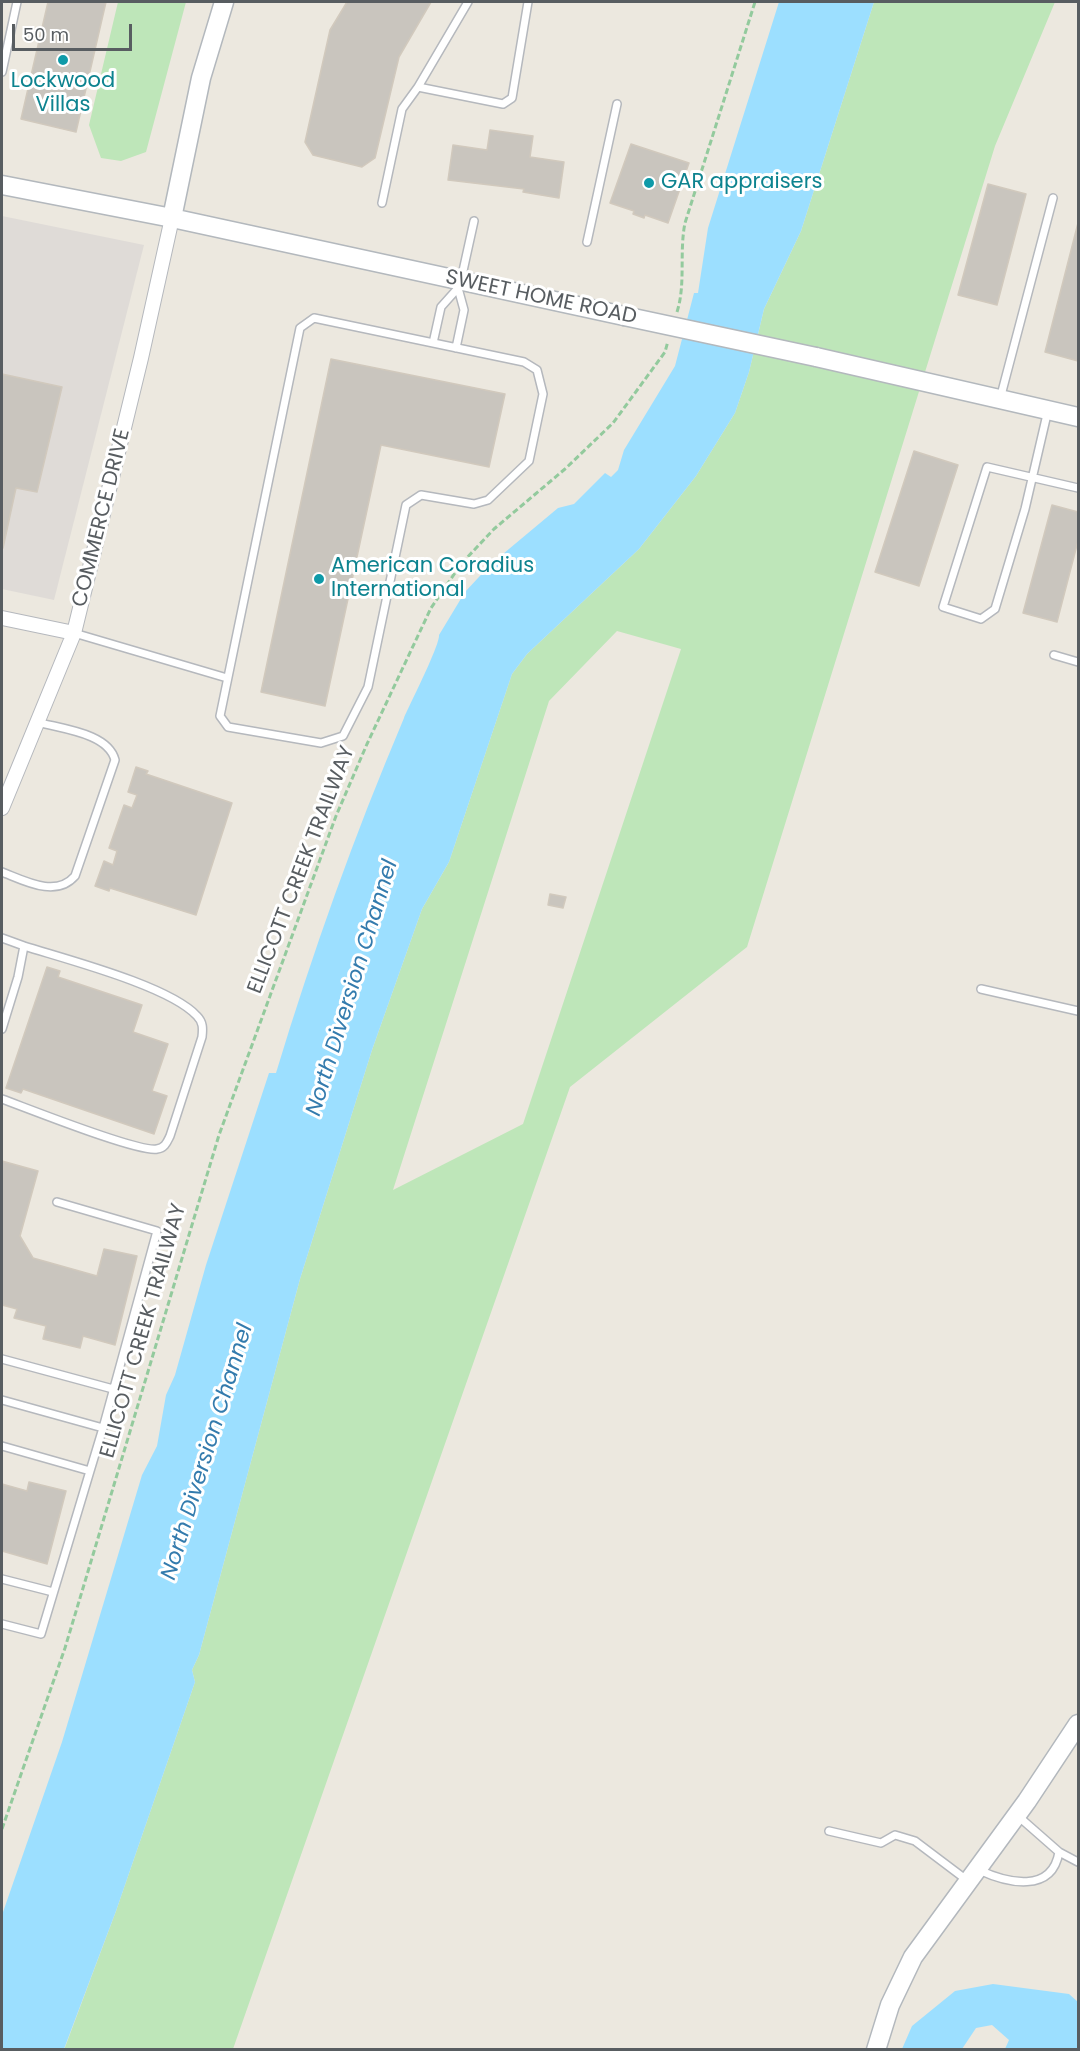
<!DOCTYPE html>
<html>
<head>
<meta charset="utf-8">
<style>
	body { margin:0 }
	#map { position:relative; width:1080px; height:2051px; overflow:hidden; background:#ece8df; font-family:Poppins,sans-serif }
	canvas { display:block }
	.frame { position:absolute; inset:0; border:3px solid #585d61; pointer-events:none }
	.scale { position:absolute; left:12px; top:24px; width:120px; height:27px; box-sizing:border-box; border:3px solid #585d61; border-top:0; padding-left:8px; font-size:18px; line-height:21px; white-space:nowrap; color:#585d61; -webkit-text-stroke:4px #fff; paint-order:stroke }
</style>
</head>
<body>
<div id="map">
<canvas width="1080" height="2051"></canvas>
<div class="frame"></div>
<div class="scale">50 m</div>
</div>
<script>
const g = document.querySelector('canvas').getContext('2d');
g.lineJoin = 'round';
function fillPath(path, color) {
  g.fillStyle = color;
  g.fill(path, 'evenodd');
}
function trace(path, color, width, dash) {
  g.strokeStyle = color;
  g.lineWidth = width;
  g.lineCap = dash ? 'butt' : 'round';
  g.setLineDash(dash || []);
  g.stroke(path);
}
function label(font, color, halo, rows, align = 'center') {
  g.font = font + ' Poppins,sans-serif';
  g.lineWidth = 6;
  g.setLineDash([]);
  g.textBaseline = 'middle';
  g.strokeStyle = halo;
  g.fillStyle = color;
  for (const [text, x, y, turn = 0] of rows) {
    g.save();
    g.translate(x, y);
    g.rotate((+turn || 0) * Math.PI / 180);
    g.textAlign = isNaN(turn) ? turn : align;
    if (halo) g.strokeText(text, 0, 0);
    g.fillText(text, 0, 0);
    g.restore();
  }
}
fillPath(new Path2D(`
	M2 216 144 245 54 600 2 589Z`), '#dfdbd7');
fillPath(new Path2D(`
	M118 2H186L146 152 121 161 101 158 89 125Z
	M874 2H1055L995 146 747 947 570 1087 233 2049 64 2050 116 1911 195 1682 192 1670 199 1655 300 1279 372 1050 422 909 449 862 512 674 527 654 639 549 696 476 735 413 749 372 764 309 801 231ZM617 631 681 649 523 1124 393 1190 549 701Z`), '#bee6b9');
fillPath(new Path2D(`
	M779 2H874L801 231 764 309 749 372 735 413 696 476 639 549 527 654 512 674 449 862 422 909 372 1050 300 1279 199 1655 192 1670 195 1682 116 1911 64 2049H2V1915L62 1742 142 1475 157 1446 166 1395 175 1375 206 1265 269 1073H276C313 951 354 836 404 718 410 704 440 645 439 635L465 592 491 564 558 508 574 504 605 473 611 477 618 470 624 450 675 366 694 293H698L708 228Z
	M993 1984 1069 1994 1078 2002V2049H1005L1009 2040 992 2025 976 2028 962 2049H902L912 2026 955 1991Z`), '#9cdfff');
const building = new Path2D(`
	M48 2H106L76 132 21 119Z
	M347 2H431L399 57 375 158 362 167 313 155 305 142 330 30Z
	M490 130 533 136 530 157 564 162 559 198 523 192 524 189 448 180 453 145 487 150Z
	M631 144 689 163 668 223 645 215 644 218 633 214 634 211 610 203Z
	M988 184 1026 194 997 305 958 295Z
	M1078 223V361L1045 352Z
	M331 359 505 394 489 467 381 445 325 706 261 692Z
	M2 374 62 387 37 492 16 488 3 548Z
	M914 451 958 465 919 586 875 572Z
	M1052 505 1078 512V541L1057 622 1023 613Z
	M136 767 148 771 146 774 232 803 196 915 110 888 109 891 95 886 104 861 113 865 117 851 109 848 124 805 132 808 137 795 128 792Z
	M550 894 566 897 563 908 548 905Z
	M47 967 60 971 58 977 142 1005 133 1032 168 1044 152 1091 167 1096 154 1134 23 1089 21 1093 6 1088Z
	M2 1161 38 1171 20 1236 33 1258 97 1276 104 1249 137 1256 115 1345 83 1336 80 1348 43 1339 46 1326 14 1318 17 1309 2 1305Z
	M29 1482 66 1491 47 1564 2 1551V1484L27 1491Z`);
fillPath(building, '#c9c5be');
trace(building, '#d1c9bd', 1.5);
const lane = new Path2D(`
	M2 72 17 2
	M418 87 468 2
	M382 203 402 109 418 87 503 104 512 98 528 2
	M587 242 617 104
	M461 280 474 221
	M314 318 524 362 537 370 543 394 529 461 488 500 474 504 421 495 406 505 368 687 343 736 321 743 228 727 220 716 300 328Z
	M433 343 441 307 458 288 464 310 456 348
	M1000 399 1053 198
	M1048 410 1025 509 995 609 981 619 943 607 987 467 1078 488
	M74 633 227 678
	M1054 655 1078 662
	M2 872C25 881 56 898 75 876L115 760C108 733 62 729 37 722
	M2 938 24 946 18 977 2 1029
	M981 989 1078 1011
	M2 1099C27 1108 139 1153 157 1149 165 1148 167 1142 170 1136L202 1037C203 1028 203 1022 197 1016 170 986 65 959 24 946
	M2 1359 113 1389
	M2 1400 103 1428 157 1231 57 1202
	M2 1446 90 1471 41 1634 2 1624
	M90 1471 103 1428
	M2 1579 53 1592
	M829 1831 881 1843 895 1835 915 1841 968 1881
	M1059 1852 1078 1862
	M979 1870C1007 1883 1052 1894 1059 1852L1018 1816`);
const street = new Path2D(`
	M2 618 74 633
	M2 808 74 633 141 358 172 218`);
const secondary = new Path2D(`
	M2 185 172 218 624 316
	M172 218 201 78 224 2
	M816 357 1078 417
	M876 2050 890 2005 913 1957 1027 1801 1078 1724`);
trace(lane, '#b5b8bd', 10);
trace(street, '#b5b8bd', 16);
trace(secondary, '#b3b8bd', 21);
trace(new Path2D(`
	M677 312C686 284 679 253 685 223L755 2
	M2 1829 65 1648 219 1135 336 816 367 744 431 608 461 564 494 529 565 469 613 423 665 352 668 341`), '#93ca9d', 3, [6, 3]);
trace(lane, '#fff', 7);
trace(street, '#fff', 14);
trace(secondary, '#fff', 18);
const secondaryBridge = new Path2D(`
	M624 316 816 357`);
trace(secondaryBridge, '#b3b8bd', 21, []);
trace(secondaryBridge, '#fff', 18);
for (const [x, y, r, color] of [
	[63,60,6,"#0f9aa8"],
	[649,183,6,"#0f9aa8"],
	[319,579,6,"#0f9aa8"]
]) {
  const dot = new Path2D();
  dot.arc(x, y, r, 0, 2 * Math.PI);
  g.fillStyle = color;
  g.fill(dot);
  trace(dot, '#fff', 2);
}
label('21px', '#0d838f', '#fff', [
	["Lockwood",63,82,"center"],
	["Villas",63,106,"center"],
	["GAR appraisers",661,183],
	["American Coradius",331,567],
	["International",331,591]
], 'left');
label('21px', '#585d61', '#fff', [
	["SWEET HOME ROAD",541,298,12],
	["COMMERCE DRIVE",102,518,-76],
	["ELLICOTT CREEK TRAILWAY",302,870,-69],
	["ELLICOTT CREEK TRAILWAY",144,1331,-74]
]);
label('italic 22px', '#337bad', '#fff', [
	["North Diversion Channel",353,988,-73],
	["North Diversion Channel",208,1452,-73]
]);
</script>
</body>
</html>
